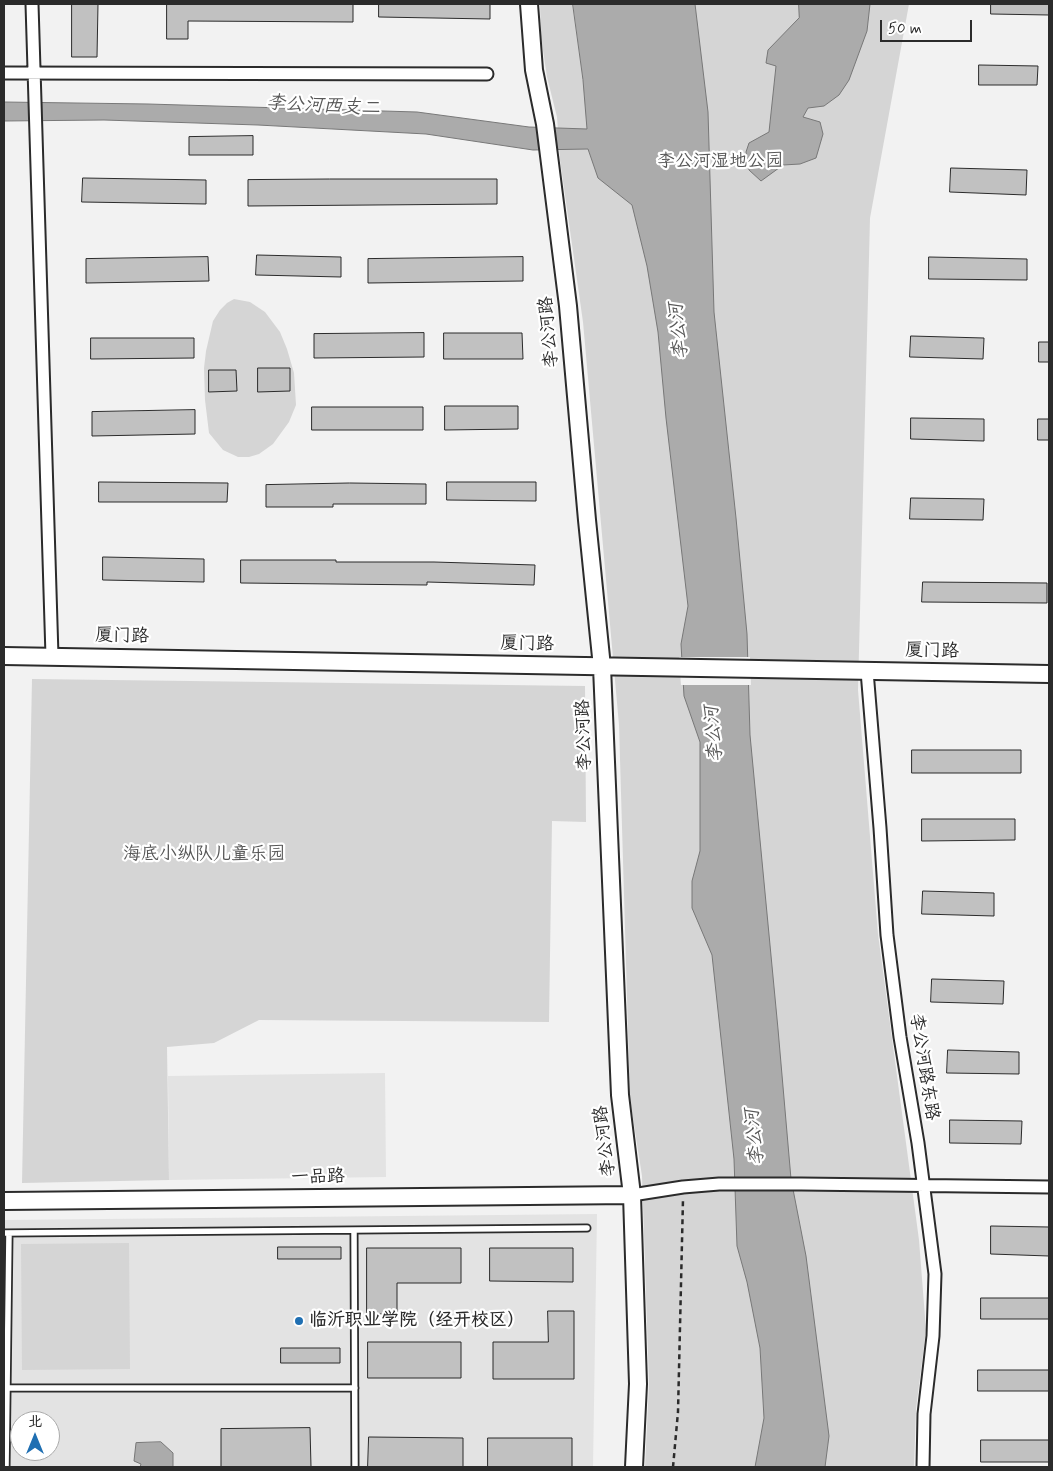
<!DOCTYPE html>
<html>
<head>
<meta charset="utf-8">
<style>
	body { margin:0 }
	#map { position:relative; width:1053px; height:1471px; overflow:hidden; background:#f2f2f2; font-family:Mynerve,"LXGW WenKai TC",sans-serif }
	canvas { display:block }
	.frame { position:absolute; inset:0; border:5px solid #2b2b2b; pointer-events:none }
	.north { position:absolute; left:10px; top:1411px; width:50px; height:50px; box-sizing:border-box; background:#fff; border:1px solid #aaa; border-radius:50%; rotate:0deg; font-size:14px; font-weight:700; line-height:20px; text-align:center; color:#2b2b2b }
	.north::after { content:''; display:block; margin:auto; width:18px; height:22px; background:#1f6fb2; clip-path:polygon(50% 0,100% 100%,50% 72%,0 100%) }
	.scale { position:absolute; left:880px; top:20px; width:92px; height:22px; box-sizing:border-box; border:2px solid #2b2b2b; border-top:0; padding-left:6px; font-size:15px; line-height:18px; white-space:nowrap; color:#2b2b2b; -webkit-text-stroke:4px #fff; paint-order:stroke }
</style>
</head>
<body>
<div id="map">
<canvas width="1053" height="1471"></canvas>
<div class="frame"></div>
<div class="north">北</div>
<div class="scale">50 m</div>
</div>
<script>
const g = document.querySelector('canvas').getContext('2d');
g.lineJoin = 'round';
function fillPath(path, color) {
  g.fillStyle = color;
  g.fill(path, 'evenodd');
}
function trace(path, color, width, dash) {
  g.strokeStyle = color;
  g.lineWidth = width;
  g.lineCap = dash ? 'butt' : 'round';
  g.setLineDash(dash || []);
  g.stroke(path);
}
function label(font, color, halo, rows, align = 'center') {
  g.font = font + ' Mynerve,"LXGW WenKai TC",sans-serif';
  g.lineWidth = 4.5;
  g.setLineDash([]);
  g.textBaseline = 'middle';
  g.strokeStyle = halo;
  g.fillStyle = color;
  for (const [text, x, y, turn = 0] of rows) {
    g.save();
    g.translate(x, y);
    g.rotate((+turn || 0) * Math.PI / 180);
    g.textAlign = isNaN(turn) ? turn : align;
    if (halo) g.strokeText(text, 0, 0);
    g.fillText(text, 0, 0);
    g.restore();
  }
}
fillPath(new Path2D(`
	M385 1073 386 1177 169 1180 168 1076Z
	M597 1214 593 1467H4V1220ZM20 1421H50V1451H20Z`), '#e3e3e3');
fillPath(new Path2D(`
	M540 4H909L870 218 858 690 878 934 919 1240 926 1330 916 1409 914 1467H645L649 1384 642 1176 630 1099 619 725 583 322 560 160 557 117 547 77 541 37Z
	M234 299 250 302 265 312 280 332 287 349 294 373 296 405 289 422 273 444 259 454 249 457H238L223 450 209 433 205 400 204 368 206 351 213 321 220 310 227 303Z
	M32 679 585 686 586 822 552 821 549 1022 259 1020 214 1043 167 1047 169 1180 22 1183Z
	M129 1243 130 1369 22 1370 21 1244Z`), '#d5d5d5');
const water = new Path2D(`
	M573 4H695L708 112 714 312 736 518 747 634 750 735 778 1029 791 1179 806 1256 829 1436 825 1467H755L764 1418 760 1348 747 1282 737 1246 734 1159 712 955 692 908V881L700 851V742L684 696 681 644 688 606 666 418 658 332 647 266 632 205 598 178 588 149 533 150 426 134 258 125 104 120 4 121V102L148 104 417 112 529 127 587 129 583 80Z
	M799 4H870L867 31 849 80 839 95 824 106 808 108 803 117 820 122 823 134 816 158 800 164 783 165 761 181 749 170 746 152 749 143 769 132 776 66 766 63 768 50 799 18Z
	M161 1442 173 1453V1467H140L141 1464 134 1461 136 1443Z`);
fillPath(water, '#ababab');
trace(water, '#787878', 1);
fillPath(new Path2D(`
	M679 657H750L751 685H681Z`), '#f2f2f2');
const building = new Path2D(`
	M72 4H98L97 57H72Z
	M167 4H353V22L188 21V39H167Z
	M379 4H490V19L379 17Z
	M991 4H1049V15L991 14Z
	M979 65 1038 66 1037 85H979Z
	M253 136V155H189V137Z
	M951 168 1027 170 1026 195 950 192Z
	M83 178 206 180V204L82 202Z
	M330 179H497V204L248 206V180Z
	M257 255 341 257V277L256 275Z
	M208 257 209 281 86 283V259Z
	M523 257V281L368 283V259Z
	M929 257 1027 259V280L929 279Z
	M424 333V357L314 358V334Z
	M444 333H522L523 359H444Z
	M911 336 984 338 983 359 910 357Z
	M91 338H194V358L91 359Z
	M1039 342H1049V362H1039Z
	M258 368H290V391L258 392Z
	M209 370H236L237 391 209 392Z
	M445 406H518V429L445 430Z
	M312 407H423V430H312Z
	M195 410V434L92 436V412Z
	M911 418 984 419V441L911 439Z
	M1038 419H1049V440H1038Z
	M99 482 228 483 227 502H99Z
	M447 482H536V501L447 500Z
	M350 483 426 484V504H333V507H266V485Z
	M911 498 984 499 983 520 910 519Z
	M103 557 204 559V582L103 580Z
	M241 560H336V562H434L535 565 534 585 427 582V585L241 583Z
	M923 582 1047 583V603L922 602Z
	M912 750H1021V773H912Z
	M922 819H1015V840L922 841Z
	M923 891 994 893V916L922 914Z
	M932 979 1004 981 1003 1004 931 1002Z
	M948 1050 1019 1052V1074L947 1073Z
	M950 1120 1022 1121 1021 1144 950 1143Z
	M991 1226 1049 1227V1256L991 1254Z
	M278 1247H341V1259H278Z
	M367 1248H461V1283H397V1314H367Z
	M490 1248H573V1282L490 1281Z
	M981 1298H1049V1319H981Z
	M548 1311H574V1379H493V1342H548Z
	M368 1342H461V1378H368Z
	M281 1348H340V1363H281Z
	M978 1370H1049V1391H978Z
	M310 1428 311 1467H221V1429Z
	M369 1437 463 1438V1467H368Z
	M488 1438H572V1467H488Z
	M981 1440H1049V1462H981Z`);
fillPath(building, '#c1c1c1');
trace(building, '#2b2b2b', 1);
const lane = new Path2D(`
	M354 1230 355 1467
	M4 1233 587 1228
	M7 1388H355
	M6 1467 9 1233`);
const street = new Path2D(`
	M32 4 52 656
	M4 73 487 74
	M867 671 880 828 887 935 900 1037 918 1143 935 1274 933 1336 924 1414 923 1467
	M632 1195 683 1187 719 1184H801L1049 1187`);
const secondary = new Path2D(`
	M529 4 534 70 545 124 568 306 587 520 602 667 620 1095 632 1195 638 1384 634 1467
	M4 656 1049 674
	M4 1201 632 1195`);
trace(lane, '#2b2b2b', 9);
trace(street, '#2b2b2b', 15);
trace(secondary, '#2b2b2b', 20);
trace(new Path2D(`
	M673 1467 678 1412 683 1199`), '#2b2b2b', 2.5, [5, 4]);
trace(lane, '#fff', 5.5);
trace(street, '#fff', 11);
trace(secondary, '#fff', 16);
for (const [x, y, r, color] of [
	[299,1321,5,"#1f6fb2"]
]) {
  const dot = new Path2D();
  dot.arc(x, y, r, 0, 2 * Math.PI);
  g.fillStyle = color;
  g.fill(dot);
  trace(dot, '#fff', 2);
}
label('18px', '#565656', '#fff', [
	["李公河湿地公园",720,162],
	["海底小纵队儿童乐园",204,855]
]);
label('18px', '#2b2b2b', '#fff', [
	["李公河路",550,332,-95],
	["厦门路",122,637,1],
	["厦门路",527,645,1],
	["厦门路",932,652,1],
	["李公河路",585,735,-92],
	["李公河路东路",923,1067,81],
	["李公河路",606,1141,-97],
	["一品路",318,1178,-1]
]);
label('bold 18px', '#2b2b2b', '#fff', [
	["临沂职业学院（经开校区）",309,1321]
], 'left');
label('italic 19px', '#585858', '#fff', [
	["李公河西支二",323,107,3],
	["李公河",680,331,-96],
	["李公河",715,734,-95],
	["李公河",756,1137,-96]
]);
</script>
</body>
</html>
